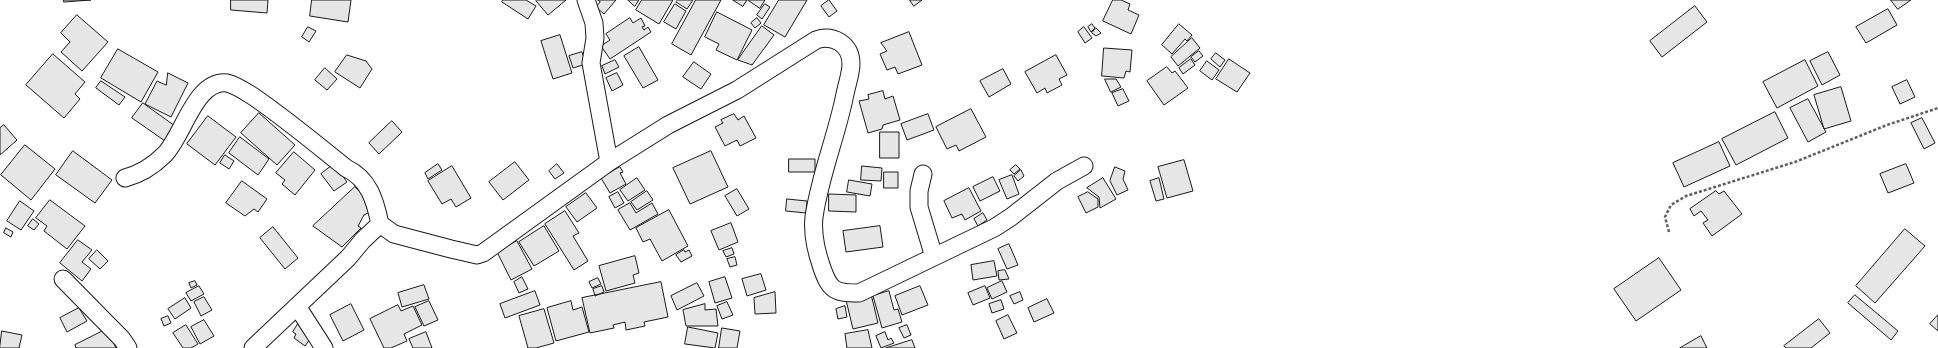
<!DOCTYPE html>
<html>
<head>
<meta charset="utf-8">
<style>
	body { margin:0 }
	canvas { display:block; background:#fff }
</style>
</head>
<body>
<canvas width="1938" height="348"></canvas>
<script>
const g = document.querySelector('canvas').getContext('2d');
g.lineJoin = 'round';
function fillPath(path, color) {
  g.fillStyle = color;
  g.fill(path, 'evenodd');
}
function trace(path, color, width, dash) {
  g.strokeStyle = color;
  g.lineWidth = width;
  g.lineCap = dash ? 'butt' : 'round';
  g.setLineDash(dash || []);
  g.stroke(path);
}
const building = new Path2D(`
	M64 0H91L64 2Z
	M231 0H268L267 13 231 10Z
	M312 0H351L348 22 310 16Z
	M503 0H526L536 6 528 19 502 2Z
	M537 0H566L548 15 536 1Z
	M598 0H616L604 14 596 7 600 2Z
	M628 0H639L635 6Z
	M642 0H673L659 24 636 10Z
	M678 0H693L687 9 676 2Z
	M696 0H721L691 55 672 44Z
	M733 0H747L743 6Z
	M748 0H765L760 8Z
	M779 0H807L785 37 764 25Z
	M829 0 837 11 829 17 821 6Z
	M910 0H922L914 6Z
	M1113 0H1121L1130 4 1128 10 1139 15 1131 34 1103 21Z
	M1891 0H1911L1898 9Z
	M675 4 686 11 676 29 664 22Z
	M765 4 770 7 762 19 757 15Z
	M1695 6 1707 22 1662 57 1650 41Z
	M1888 9 1897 25 1866 43 1856 27Z
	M717 12 752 30 737 60 716 50 719 44 705 37Z
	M77 15 108 42 82 71 61 52 70 42 61 33Z
	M630 18 633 23 641 18 645 26 642 27 644 30 648 27 651 32 610 59 601 46 610 40 606 34Z
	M757 18 761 23 755 28 751 23Z
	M1092 24 1095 28 1091 32 1088 27Z
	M1179 24 1192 35 1187 41 1185 39 1172 54 1162 45Z
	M762 26 774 35 752 65 738 60Z
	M308 27 316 31 309 42 302 37Z
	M1084 27 1092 38 1085 43 1078 32Z
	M1096 28 1101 33 1096 36 1092 33Z
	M909 32 922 65 898 74 895 67 887 70 880 54 887 51 881 43Z
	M560 35 572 73 553 79 541 41Z
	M1192 38 1200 48 1178 66 1171 57Z
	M639 47 658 80 643 88 624 56Z
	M1104 48 1132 50 1130 72 1126 71 1124 78 1102 76Z
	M118 49 158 72 141 102 101 78Z
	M1199 51 1203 56 1195 62 1191 57Z
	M582 52 586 64 573 68 569 56Z
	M1828 52 1840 75 1822 85 1810 61Z
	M1216 53 1225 60 1220 67 1211 59Z
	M53 54 85 82 75 94 80 99 64 118 26 85Z
	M347 55 366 61 372 69 360 88 335 72Z
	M1056 55 1067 75 1059 79 1062 85 1047 93 1045 88 1037 93 1025 72Z
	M1191 59 1195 65 1183 74 1179 68Z
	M1229 59 1250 73 1237 92 1216 79Z
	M615 60 619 67 605 74 602 66Z
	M1805 60 1818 86 1777 108 1763 82Z
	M1207 61 1219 70 1212 80 1200 71Z
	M694 62 711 74 701 89 683 77Z
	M1167 67 1172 73 1175 71 1188 88 1164 105 1147 81Z
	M325 68 337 79 327 90 315 80Z
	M1003 69 1011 84 989 97 980 81Z
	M168 73 188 83 171 117 145 104 157 81 166 85Z
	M617 73 623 85 612 91 606 78Z
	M1105 79H1116L1121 87 1111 92Z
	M1907 80 1915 97 1900 104 1892 87Z
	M101 81 125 97 119 105 96 88Z
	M1841 87 1851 121 1824 129 1814 95Z
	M1123 89 1129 101 1118 106 1112 93Z
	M883 91 885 99 893 96 900 120 883 125 882 129 868 133 859 101 869 99 868 95Z
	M1808 99 1826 132 1808 142 1790 108Z
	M143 103 175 126 165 141 132 118Z
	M971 109 986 137 959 151 956 145 947 149 936 127Z
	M1775 112 1788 138 1736 165 1722 139Z
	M259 113 295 145 277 165 241 133Z
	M734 114 738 120 744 116 756 138 740 146 737 140 725 146 715 127 723 123 721 120Z
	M928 114 934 130 907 140 901 124Z
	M208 116 236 137 215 165 187 144Z
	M1922 118 1935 143 1924 149 1911 123Z
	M392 121 402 132 379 154 369 143Z
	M4 125 17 140 0 155V128Z
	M880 132H899V158H880Z
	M240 137 269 159 258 175 229 153Z
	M1719 142 1730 166 1684 187 1673 163Z
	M25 145 55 169 31 200 1 175Z
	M73 151 112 180 95 203 56 175Z
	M711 151 728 187 690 204 673 168Z
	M294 152 315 170 295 195 282 184 285 180 276 173Z
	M225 155 234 161 229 169 220 163Z
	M789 159H815V172H789Z
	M1184 160 1193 191 1167 198 1158 167Z
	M515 162 529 180 503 200 489 182Z
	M334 164 347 182 334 191 321 174Z
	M438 164 442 170 428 179 425 173Z
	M557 164 564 173 555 179 549 171Z
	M1906 164 1914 183 1888 193 1880 174Z
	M1016 165 1020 169 1014 174 1010 170Z
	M452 166 471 198 456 207 451 199 442 204 428 181Z
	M862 166 882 168 881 181 861 180Z
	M620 167 623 172 620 173 626 184 610 193 601 178Z
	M1115 167 1125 171 1123 179 1128 190 1117 195 1110 181Z
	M1021 170 1024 176 1018 181 1014 176Z
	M884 172H898V188H884Z
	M1012 175 1019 194 1007 199 999 180Z
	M993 177 1000 191 980 201 973 187Z
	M637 178 645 190 628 201 620 190Z
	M1103 178 1116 199 1100 208 1099 197 1087 188Z
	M1159 178 1164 199 1156 201 1150 181Z
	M849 180 872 184 870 196 847 192Z
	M242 181 267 199 258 212 254 209 245 216 226 203Z
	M355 187 372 204 370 212 364 215 358 226 361 228 342 247 313 226Z
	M969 188 981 211 965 220 962 214 952 218 944 201Z
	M737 189 749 209 737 216 725 196Z
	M647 191 653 200 637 210 631 202Z
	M1716 191 1719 194 1724 191 1742 214 1712 236 1703 223 1708 220 1701 211 1694 216 1690 209Z
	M618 192 624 203 615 208 609 197Z
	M1088 192 1098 199V207L1086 213 1078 197Z
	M586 193 597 208 577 222 566 207Z
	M829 194 856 195V212L829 211Z
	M787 199 807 201 806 213 786 211Z
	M50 200 85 226 67 249 44 231 47 226 36 218Z
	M20 201 34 211 21 230 7 221Z
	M630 203 636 213 652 203 658 214 630 230 618 210Z
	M669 210 688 246 662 261 650 239 643 242 636 228Z
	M565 211 579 233 573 236 588 261 574 270 545 224Z
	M983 213 987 220 978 226 974 219Z
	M33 219 39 224 34 230 28 226Z
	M731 223 738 242 719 250 711 231Z
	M544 226 559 251 534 266 519 242Z
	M880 226 883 247 846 252 843 231Z
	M273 227 298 258 285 269 260 238Z
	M6 228 13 232 11 237 4 233Z
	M1905 229 1925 246 1875 303 1856 286Z
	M78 240 92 250 82 262 91 269 82 281 60 263Z
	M517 241 532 269 511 280 497 252Z
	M1009 244 1018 265 1007 269 998 249Z
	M732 248 734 254 726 257 723 251Z
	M97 250 108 261 100 269 89 259Z
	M684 250 685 252 689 250 692 256 681 262 676 255Z
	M635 256 639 273 633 275 635 283 606 291 599 266Z
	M735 257 737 265 730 267 727 259Z
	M1659 258 1681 290 1636 321 1614 289Z
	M994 261 997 276 973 280 971 265Z
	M1005 270 1009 279 999 280 998 271Z
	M761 274 766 290 747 296 742 279Z
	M522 277 528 289 519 293 514 282Z
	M725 277 732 298 715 303 709 282Z
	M598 278 601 284 592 288 589 282Z
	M195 281 197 285 191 288 189 283Z
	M1002 281 1007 292 992 299 987 288Z
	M661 282 668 317 644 322 645 326 626 330 625 322 613 325 614 328 590 333 582 298Z
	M697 283 704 296 677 310 671 296Z
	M424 285 429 299 402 307 398 293Z
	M199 286 204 294 191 301 186 293Z
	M602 286 604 292 595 296 593 289Z
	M920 286 928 305 902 315 895 296Z
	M985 286 990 298 973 305 968 293Z
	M535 291 540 305 505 318 500 304Z
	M889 291 894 310 898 309 902 322 882 328 873 296Z
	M775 292 776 313 755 314 754 298Z
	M1020 292 1023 300 1014 304 1010 296Z
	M871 294 878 323 853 329 846 300Z
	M1855 295 1898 331 1891 340 1848 303Z
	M204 297 212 310 201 316 194 302Z
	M185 298 191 308 175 319 168 309Z
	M1047 299 1054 313 1034 322 1028 308Z
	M1001 300 1004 309 992 313 989 304Z
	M429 301 438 320 424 326 415 307Z
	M571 301 573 310 582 307 589 332 556 341 547 308Z
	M727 302 733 315 722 319 717 306Z
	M351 304 364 330 343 341 330 315Z
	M705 304V310L716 309 718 326H686L683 310Z
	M398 305 401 311 413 306 422 325 404 334 407 341 391 348H384L370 319Z
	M845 306 847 317 838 319 836 309Z
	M79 308 87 321 67 332 60 318Z
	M544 309 554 343 536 348H528L519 316Z
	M1008 315 1017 333 1004 339 996 321Z
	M1938 315V331L1930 324Z
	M168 316 171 323 164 326 161 319Z
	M1819 319 1830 333 1811 348H1786L1784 346Z
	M204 320 214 336 200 344 191 327Z
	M298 324 313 335 305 346 294 338 296 334 293 332Z
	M186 325 198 344 191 348H183L173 333Z
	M907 325 911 335 904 338 899 328Z
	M688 327 718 333 715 348 685 344Z
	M722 328 740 331 737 348H719Z
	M107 329 116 348H76L75 345Z
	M868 330 872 348H847L845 334Z
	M2 331 22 335 19 348H0Z
	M426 332 432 348H413L409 339Z
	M885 332 888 340 891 338 894 343 881 348 876 336Z
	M1701 336 1707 348H1680Z
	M912 340 915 348H886Z`);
fillPath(building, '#e6e6e6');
trace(building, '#1a1a1a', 1);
const street = new Path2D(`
	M586 0 594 23 595 38 591 63 609 162
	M923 174 919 191V207L934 257
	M125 178C140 174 153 166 164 155 183 137 195 79 227 83 236 85 246 92 254 97 286 119 316 144 346 168 369 179 375 200 380 224
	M63 279 122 339 128 348
	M297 306 324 348
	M253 348 348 258 363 240 380 224 394 234 451 249 477 255 483 253 609 162 668 125 737 90 816 40C833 34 851 44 851 64 851 73 847 84 845 94 837 135 820 175 814 217 812 235 816 251 822 268 830 291 835 293 859 293L994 228 1011 217 1057 181 1084 166`);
trace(street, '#1a1a1a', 19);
trace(new Path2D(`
	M1669 232 1665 217 1671 205 1686 196 1795 162 1887 125 1938 108`), '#5f5f5f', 2.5, [3, 2]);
trace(street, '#fff', 17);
</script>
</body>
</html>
